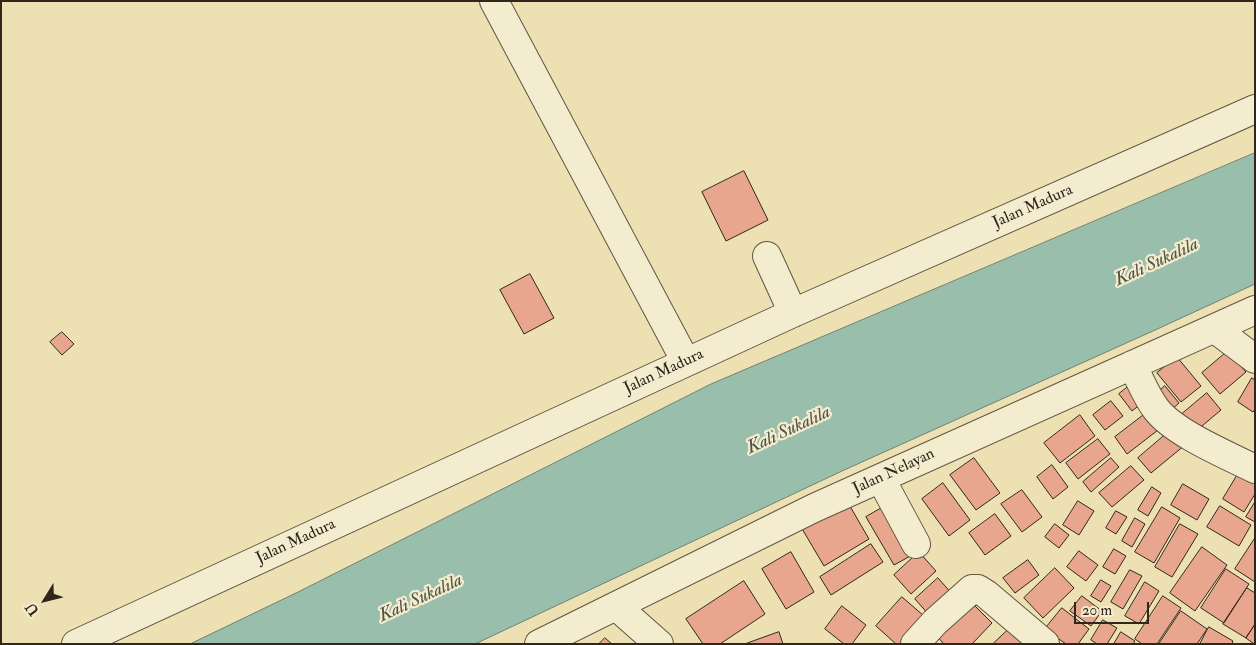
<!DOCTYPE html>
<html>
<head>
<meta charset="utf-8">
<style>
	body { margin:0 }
	#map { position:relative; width:1256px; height:645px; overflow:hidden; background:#ede1b3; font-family:"IM FELL Double Pica",serif }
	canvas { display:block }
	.frame { position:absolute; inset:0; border:2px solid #30261c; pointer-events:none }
	.north { position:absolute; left:20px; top:575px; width:50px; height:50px; -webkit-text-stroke:4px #f3ecce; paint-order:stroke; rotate:234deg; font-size:14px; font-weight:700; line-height:20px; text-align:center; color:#30261c }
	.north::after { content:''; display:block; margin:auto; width:18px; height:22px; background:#30261c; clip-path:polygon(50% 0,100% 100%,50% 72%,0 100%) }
	.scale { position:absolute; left:1074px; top:602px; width:75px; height:22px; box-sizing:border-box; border:2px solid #30261c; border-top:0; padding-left:6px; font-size:15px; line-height:18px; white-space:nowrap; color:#30261c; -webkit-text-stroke:4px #f3ecce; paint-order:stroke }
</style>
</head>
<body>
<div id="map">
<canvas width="1256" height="645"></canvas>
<div class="frame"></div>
<div class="north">U</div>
<div class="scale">20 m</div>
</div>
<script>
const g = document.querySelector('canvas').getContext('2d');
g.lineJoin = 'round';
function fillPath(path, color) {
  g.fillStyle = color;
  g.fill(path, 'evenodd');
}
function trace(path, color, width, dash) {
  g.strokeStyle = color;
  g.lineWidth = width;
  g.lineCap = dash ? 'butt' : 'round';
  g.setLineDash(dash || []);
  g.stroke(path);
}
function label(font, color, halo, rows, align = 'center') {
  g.font = font + ' "IM FELL Double Pica",serif';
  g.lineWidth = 4.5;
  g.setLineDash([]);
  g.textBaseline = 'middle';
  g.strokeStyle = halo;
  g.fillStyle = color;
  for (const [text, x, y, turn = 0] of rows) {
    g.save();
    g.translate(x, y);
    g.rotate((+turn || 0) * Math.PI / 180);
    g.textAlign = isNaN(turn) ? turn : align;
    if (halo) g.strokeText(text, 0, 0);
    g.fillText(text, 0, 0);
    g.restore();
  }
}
const water = new Path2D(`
	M1255 153V284L1153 331 842 471 475 644H190L298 592 711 384Z`);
fillPath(water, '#99beac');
trace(water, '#6f8172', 1);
const building = new Path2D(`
	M744 171 768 220 726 241 702 192Z
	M530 274 554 318 524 334 500 290Z
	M62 332 74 344 62 355 50 342Z
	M1228 351 1246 372 1220 394 1202 373Z
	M1177 357 1201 386 1181 402 1157 373Z
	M1252 378 1255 380V409L1253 412 1238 402Z
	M1134 382 1147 399 1132 411 1119 394Z
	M1165 386 1179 403 1169 412 1155 395Z
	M1207 393 1221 410 1196 431 1182 414Z
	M1111 401 1123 416 1105 430 1093 415Z
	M1145 414 1158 430 1127 454 1115 437Z
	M1080 415 1095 436 1060 463 1044 443Z
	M1172 429 1185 445 1151 473 1138 458Z
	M1098 439 1110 454 1078 479 1066 463Z
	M974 458 1000 493 976 510 950 475Z
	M1111 458 1119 467 1091 492 1083 482Z
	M1244 464 1255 471V494L1244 512 1223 499Z
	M1052 465 1068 487 1053 499 1037 477Z
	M1131 466 1144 480 1112 507 1099 493Z
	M943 483 970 520 949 536 922 499Z
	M1183 484 1209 499 1197 520 1171 505Z
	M1152 487 1161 493 1148 516 1138 510Z
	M1022 490 1042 517 1022 532 1001 504Z
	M847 501 869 539 824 566 801 527Z
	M1078 501 1094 511 1079 535 1063 525Z
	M1255 502V522L1246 517Z
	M887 505 914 554 894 565 866 517Z
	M1220 506 1251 525 1239 546 1207 527Z
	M1162 507 1180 518 1154 563 1135 552Z
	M1116 511 1127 517 1116 534 1106 528Z
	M995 514 1011 536 985 555 969 533Z
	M1135 518 1145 524 1132 547 1122 541Z
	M1055 524 1069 535 1059 548 1045 537Z
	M1180 524 1198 534 1172 577 1155 567Z
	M1255 538V582L1235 569Z
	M871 544 883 562 831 595 820 577Z
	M1202 547 1227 565 1195 611 1170 593Z
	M1114 549 1126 556 1115 574 1103 567Z
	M1079 551 1098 565 1086 581 1067 567Z
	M791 552 814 592 786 609 762 569Z
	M919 552 936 571 911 594 894 575Z
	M1028 560 1039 575 1015 593 1003 578Z
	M1055 568 1074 588 1043 618 1024 598Z
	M1226 569 1249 584 1224 623 1201 608Z
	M1130 570 1142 576 1123 609 1111 602Z
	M938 578 953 595 930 616 915 599Z
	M1101 580 1111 586 1101 602 1091 596Z
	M744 581 765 614 720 644H703L686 619Z
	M1145 582 1159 591 1139 624 1125 616Z
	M1247 588 1255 593V624L1246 638 1223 624Z
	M1082 596 1102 611 1091 626 1070 611Z
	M1163 596 1181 608 1157 644H1142L1135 639Z
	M902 597 924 616 901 644H896L876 626Z
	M967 598 992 623 972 644H944L933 632Z
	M842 606 866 625 852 644H844L825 629Z
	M1062 608 1089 629 1078 644H1066L1045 629Z
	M1181 611 1207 629 1197 644H1159Z
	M1103 620 1117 628 1107 644H1097L1091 640Z
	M1255 625V644H1254L1246 638Z
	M1209 627 1233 641 1232 644H1200Z
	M1010 628 1026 644H993Z
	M779 632 783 644H745Z
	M1121 632 1135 641 1133 644H1114Z
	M605 638 612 644H599Z`);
fillPath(building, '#e7a68d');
trace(building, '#30261c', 1);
const minor = new Path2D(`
	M494 1 686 362
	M767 256 793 313
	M1215 329 1255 359
	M1132 365C1140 379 1146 396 1156 409 1174 433 1227 455 1255 469
	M881 479 916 544
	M616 606 659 644
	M76 644 793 313 1255 109
	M539 644 814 508 1255 310
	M915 644 935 622 972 589H978L986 594 1045 644`);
trace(minor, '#5f5542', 30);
trace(minor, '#f3ecce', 28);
label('16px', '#30261c', '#f3ecce', [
	["Jalan Madura",1033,207,-24],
	["Jalan Madura",664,372,-25],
	["Jalan Nelayan",894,472,-25],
	["Jalan Madura",296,542,-25]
]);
label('italic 18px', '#505447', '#f3ecce', [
	["Kali Sukalila",1157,263,-25],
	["Kali Sukalila",789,431,-25],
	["Kali Sukalila",421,599,-25]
]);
</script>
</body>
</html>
